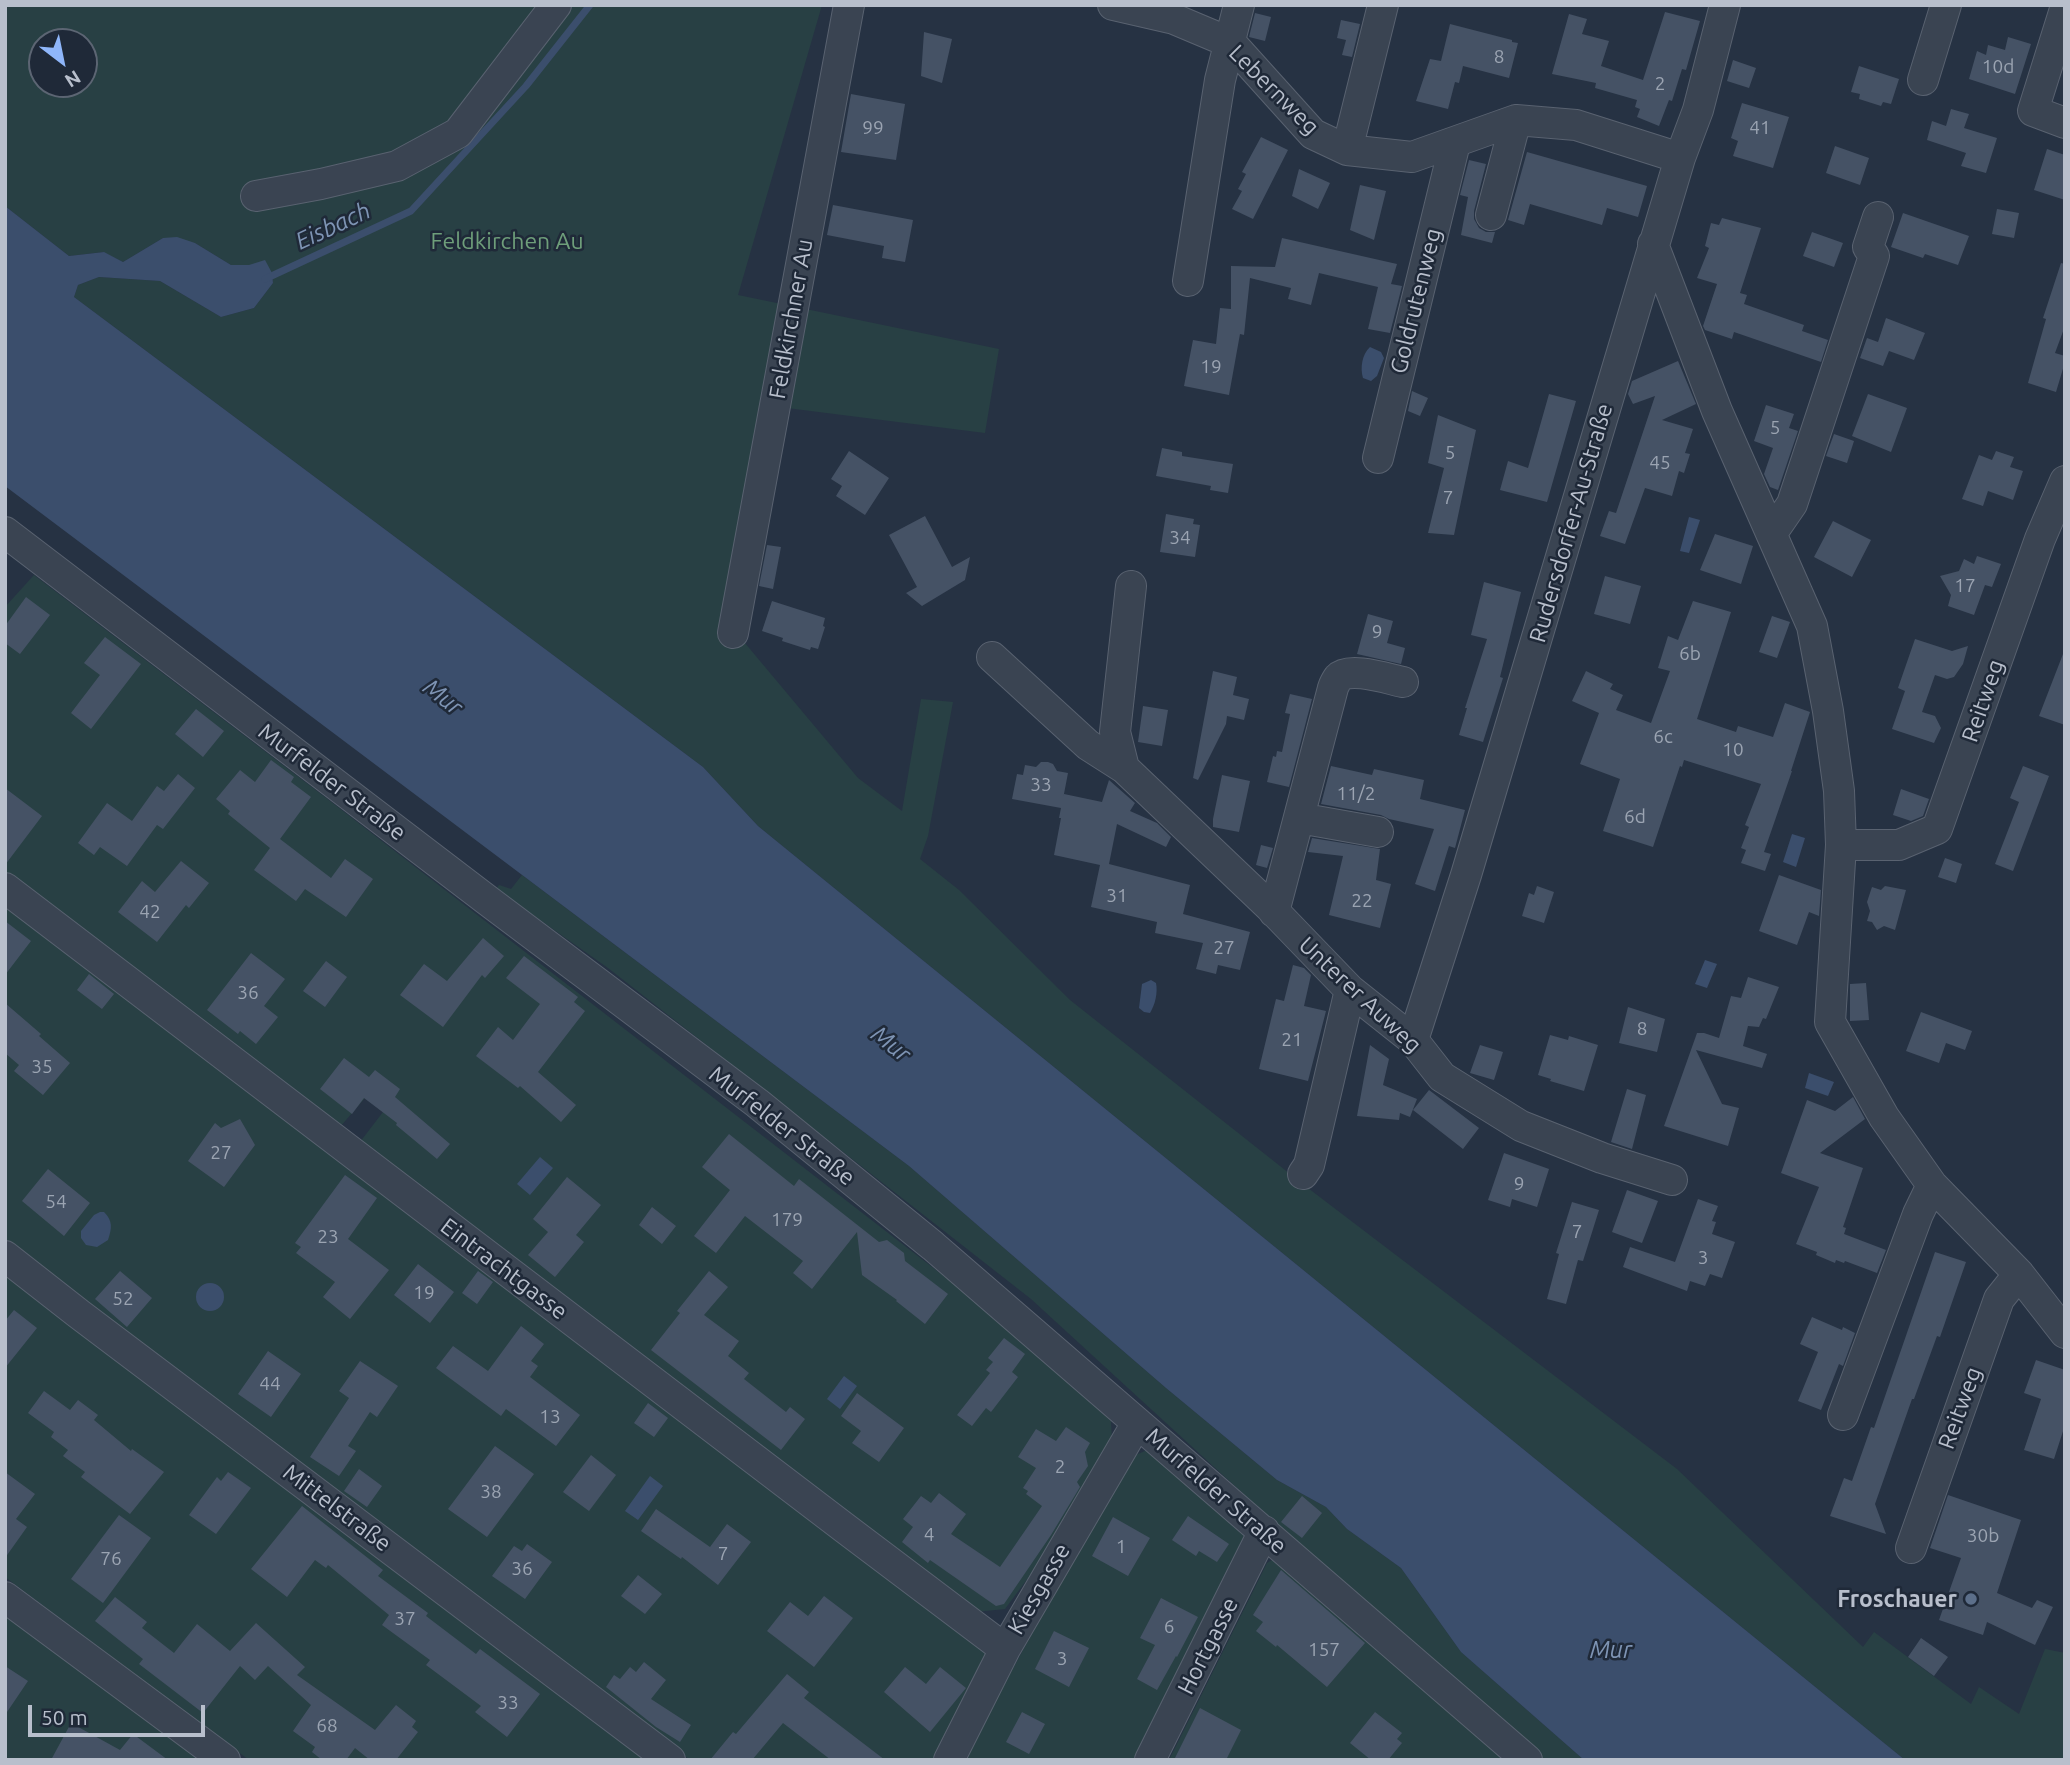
<!DOCTYPE html>
<html>
<head>
<meta charset="utf-8">
<style>
	body { margin:0 }
	#map { position:relative; width:2070px; height:1765px; overflow:hidden; background:#263243; font-family:Ubuntu,sans-serif }
	canvas { display:block }
	.frame { position:absolute; inset:0; border:7px solid #b8bfcc; pointer-events:none }
	.north { position:absolute; left:28px; top:28px; width:70px; height:70px; box-sizing:border-box; background:#1f2938; border:2px solid #5c6573; border-radius:50%; rotate:148deg; font-size:19px; font-weight:700; line-height:28px; text-align:center; color:#b8bfcc }
	.north::after { content:''; display:block; margin:auto; width:24px; height:32px; background:#8fb6fa; clip-path:polygon(50% 0,100% 100%,50% 72%,0 100%) }
	.scale { position:absolute; left:28px; top:1705px; width:177px; height:32px; box-sizing:border-box; border:4px solid #b8bfcc; border-top:0; padding-left:9px; font-size:21px; line-height:24px; white-space:nowrap; color:#b8bfcc; -webkit-text-stroke:5px #1f2938; paint-order:stroke }
</style>
</head>
<body>
<div id="map">
<canvas width="2070" height="1765"></canvas>
<div class="frame"></div>
<div class="north">N</div>
<div class="scale">50 m</div>
</div>
<script>
const g = document.querySelector('canvas').getContext('2d');
g.lineJoin = 'round';
function fillPath(path, color) {
  g.fillStyle = color;
  g.fill(path, 'evenodd');
}
function trace(path, color, width, dash) {
  g.strokeStyle = color;
  g.lineWidth = width;
  g.lineCap = dash ? 'butt' : 'round';
  g.setLineDash(dash || []);
  g.stroke(path);
}
function label(font, color, halo, rows, align = 'center') {
  g.font = font + ' Ubuntu,sans-serif';
  g.lineWidth = 5;
  g.setLineDash([]);
  g.textBaseline = 'middle';
  g.strokeStyle = halo;
  g.fillStyle = color;
  for (const [text, x, y, turn = 0] of rows) {
    g.save();
    g.translate(x, y);
    g.rotate((+turn || 0) * Math.PI / 180);
    g.textAlign = isNaN(turn) ? turn : align;
    if (halo) g.strokeText(text, 0, 0);
    g.fillText(text, 0, 0);
    g.restore();
  }
}
fillPath(new Path2D(`
	M5 5H822L738 295 999 349 985 433 787 408 724 618 858 778 902 811 921 699 953 702 928 836 920 859 959 890 1070 1000 1304 1185 1677 1469 1863 1647 1874 1632 1971 1704 1979 1687 2019 1714 2045 1649 2065 1653V1760H1905L758 826 703 767 74 297 78 285 99 277 160 281 221 317 254 308 273 283 272 273 249 265H231L195 243 163 238 123 262 103 252 69 256 5 206ZM42 42H84V84H42Z
	M34 575 334 804 989 1311 1111 1421 1112 1442 1069 1523 1005 1609 976 1612 360 1142 383 1112 365 1098 340 1127 5 871V607Z
	M522 875 909 1166 1166 1388 1277 1480 1326 1507 1347 1529 1401 1568 1461 1652 1584 1760H1540L1274 1522 1031 1299 608 968 496 889 499 885 511 889Z
	M5 900 988 1648 990 1664 937 1760H690L5 1241Z
	M5 1267 654 1760H249L5 1577Z
	M1150 1449 1244 1531 1242 1553 1139 1760H963L1128 1458Z
	M1277 1557 1486 1744 1499 1752 1509 1760H1169L1267 1563Z
	M5 1614 200 1760H5Z`), '#284044');
fillPath(new Path2D(`
	M5 206 69 256 104 252 123 262 163 238 177 237 195 243 231 265H249L265 260 272 273 273 283 254 308 221 317 160 281 99 277 78 285 74 297 703 767 758 826 1905 1760H1584L1461 1652 1401 1568 1347 1529 1326 1507 1277 1480 1166 1388 909 1166 5 486Z
	M1370 347 1381 352 1384 358 1377 376 1371 381 1363 378C1360 368 1362 354 1370 347Z
	M1689 517 1700 520 1689 553 1680 551Z
	M1792 834 1805 838 1796 867 1783 862Z
	M1705 960 1717 964 1707 988 1695 984Z
	M1151 980 1156 983C1158 993 1155 1005 1150 1013L1144 1012 1139 1008 1142 984Z
	M1809 1073 1834 1082 1828 1096 1805 1088Z
	M540 1157 553 1168 530 1195 517 1184Z
	M100 1212H104C113 1221 112 1228 108 1240L97 1247 86 1245 81 1238V1231L94 1215Z
	M196 1297a14 14 0 1 1 28 0a14 14 0 1 1-28 0Z
	M844 1376 857 1386 840 1409 827 1399Z
	M650 1476 663 1486 638 1520 625 1511Z`), '#3b4e6c');
trace(new Path2D(`
	M265 279 411 211 526 86 590 5`), '#3b4e6c', 7);
fillPath(new Path2D(`
	M1665 12 1700 21 1686 70 1682 69 1672 101 1669 100 1659 126 1637 117 1640 109 1635 107 1637 100 1595 88 1596 83 1552 74 1569 14 1587 19 1582 34 1609 41 1601 66 1643 80Z
	M1255 13 1271 17 1265 41 1249 37Z
	M1341 20 1360 24 1352 57 1342 55 1346 40 1337 38Z
	M1450 24 1512 40V42L1518 43 1509 78 1463 66 1459 83 1455 82 1448 109 1416 101 1430 59 1441 61Z
	M924 32 952 39 942 83 921 76Z
	M2008 37 2031 44 2015 94 1969 79 1977 51 1986 55 1988 45 2005 50Z
	M1733 60 1756 68 1749 88 1727 81Z
	M1859 66 1899 79 1891 104 1883 102 1881 106 1859 99 1860 94 1851 92Z
	M851 94 905 104 896 160 841 152Z
	M1742 103 1789 117 1773 168 1733 156 1738 141 1731 138Z
	M1951 109 1969 114 1964 128 1997 138 1986 173 1961 166 1966 153 1927 140 1932 121 1946 126Z
	M1261 137 1288 150 1253 219 1232 209 1242 191 1238 189 1246 174 1242 172Z
	M1835 146 1869 158 1860 185 1826 173Z
	M2047 149 2065 155V200L2034 190Z
	M1527 152 1647 186 1638 217 1607 208 1602 225 1530 204 1524 225 1508 220Z
	M1469 160 1486 164 1474 211V219L1479 228 1486 232H1495L1492 243 1461 235 1468 197 1460 195Z
	M1299 169 1330 183 1318 209 1292 196Z
	M1360 185 1386 191 1374 240 1350 230Z
	M833 205 913 220 905 262 882 258 884 246 827 235Z
	M1997 209 2019 213 2014 238 1992 234Z
	M1903 213 1969 236 1958 265 1925 254 1923 258 1891 247Z
	M1722 218 1761 228 1740 293 1747 295 1744 304 1804 325 1802 331 1828 340 1821 362 1734 332 1732 339 1705 330 1703 326 1717 284 1697 278 1709 248 1705 246 1711 223 1719 225Z
	M1812 232 1843 243 1834 267 1803 256Z
	M1282 238 1397 264 1391 284 1402 286 1390 333 1368 329 1378 287 1319 273 1311 305 1288 299 1291 288 1250 278 1244 335 1240 334 1229 395 1184 386 1193 340 1216 344 1220 308 1231 309V266L1275 267Z
	M2061 263 2065 264V326L2055 353 2065 356V362L2056 392 2028 383 2046 319 2043 318Z
	M1886 318 1925 333 1914 360 1889 351 1883 366 1860 358 1867 338 1878 342Z
	M1678 361 1696 404 1662 420 1693 429 1685 453 1690 454 1684 473 1679 471 1672 496 1645 488 1625 544 1600 536 1609 511 1616 513 1655 396 1633 404 1628 394 1632 381Z
	M1412 391 1428 398 1420 416 1408 411Z
	M1549 394 1576 401 1547 502 1500 490 1508 461 1528 468Z
	M1868 394 1907 408 1891 452 1852 436Z
	M1766 405 1794 414 1789 428 1798 431 1778 490 1770 487 1764 474 1773 448 1754 441Z
	M1438 415 1476 430 1454 535 1428 533 1444 468 1428 463Z
	M1834 434 1854 441 1847 463 1826 456Z
	M1162 448 1182 452V456L1233 464 1228 493 1210 490 1211 486 1156 476Z
	M849 451 889 478 865 515 836 496 842 486 831 479Z
	M1996 451 2014 457 2010 467 2023 471 2013 500 1988 491 1983 506 1962 499 1979 455 1992 460Z
	M1166 514 1194 519 1193 524 1200 525 1195 557 1160 552Z
	M925 516 952 567 970 557 965 580 922 606 906 593 917 587 889 535Z
	M1833 521 1871 540 1852 577 1814 557Z
	M1715 534 1753 546 1741 584 1700 570Z
	M767 545 781 547 773 589 759 586Z
	M1977 556 2001 564 1992 587 1985 585 1974 615 1948 606 1951 595 1940 576 1959 571 1964 559 1974 564Z
	M1605 576 1641 586 1630 624 1594 614Z
	M1484 582 1521 592 1500 677 1503 678 1483 742 1459 735 1467 708H1465L1487 639 1471 635Z
	M26 597 50 615 20 654 5 643V626Z
	M772 601 825 618 823 626 825 627 818 649 811 647 810 650 782 641 783 638 762 631Z
	M1693 601 1731 612 1697 719 1736 732 1738 726 1773 737 1785 703 1810 712 1791 771H1792L1764 852 1771 854 1765 871 1741 863 1746 850 1741 848 1749 827 1745 825 1761 784 1684 760 1682 767 1680 766 1653 847 1603 831 1620 779 1580 764 1599 713 1572 701 1586 671 1613 684 1610 689 1623 695 1616 710 1651 723 1670 671 1658 668 1668 636 1678 640Z
	M1368 614 1393 621 1387 643 1405 648 1401 664 1357 654Z
	M1772 616 1790 622 1777 658 1759 652Z
	M105 637 141 664 91 729 71 713 100 675 84 663Z
	M1915 639 1952 651 1968 646 1963 664 1954 677 1947 679 1935 675 1922 712 1935 716 1941 728 1934 743 1892 729 1905 691 1898 688Z
	M2063 654 2065 655V725L2039 716Z
	M1213 671 1237 677 1233 695 1249 699 1244 720 1227 716 1226 724 1198 780 1193 778Z
	M1290 694 1312 699 1289 787 1267 782 1273 756 1276 757 1277 751 1282 752 1290 714 1285 713Z
	M1143 706 1168 710 1162 746 1138 742Z
	M196 709 224 731 203 757 175 734Z
	M271 760 294 777 291 782 311 797 280 839 331 878 345 859 373 879 346 917 305 889 296 901 254 870 270 848 228 814 230 811 216 799 240 770 255 782Z
	M1041 762H1048L1053 764 1057 771 1068 773 1063 799 1064 794 1102 802 1109 780 1135 803 1130 811 1157 823 1171 837 1166 847 1117 824 1109 864 1190 885 1183 914 1250 932 1240 970 1218 965 1216 974 1196 969 1203 943 1155 933 1157 922 1091 907 1100 865 1054 855 1061 818H1059L1061 808 1012 799 1017 774 1023 775 1025 765 1036 767Z
	M1331 766 1372 775 1374 769 1424 780 1420 799 1465 810 1455 848 1449 846 1435 891 1415 884 1434 829 1389 819 1381 815 1321 804Z
	M2023 766 2049 776 2013 871 1995 864 2019 802 2010 798Z
	M178 774 195 788 163 829 157 825 127 866 100 847 94 855 78 843 107 803 132 821 157 786 164 791Z
	M1222 775 1250 781 1239 832 1213 827V819Z
	M5 788 42 816 5 865Z
	M1901 789 1929 799 1923 816 1911 821 1893 815Z
	M1312 838 1380 849 1376 880 1391 884 1380 928 1329 915 1343 856 1308 852Z
	M1261 845 1273 848 1267 868 1256 865Z
	M1945 858 1962 864 1956 883 1938 877Z
	M181 861 209 883 189 908 186 905 157 942 118 912 142 881 155 892Z
	M1779 875 1821 890 1819 916 1809 912 1797 945 1759 931Z
	M1537 886 1554 892 1544 923 1522 916 1529 893 1534 895Z
	M1885 886 1906 890 1895 930 1884 926 1877 930 1872 922 1867 921 1870 911 1867 902 1872 887 1881 890Z
	M5 921 31 941 5 975Z
	M483 938 504 956 485 978 482 975 443 1027 400 995 424 964 447 981Z
	M251 953 285 979 264 1006 278 1017 256 1044 240 1031 238 1034 207 1010Z
	M524 956 578 997 574 1002 585 1011 538 1072 576 1105 561 1122 520 1086 518 1088 476 1056 498 1027 513 1040 540 1004 506 978Z
	M326 961 347 977 325 1007 303 991Z
	M1293 965 1304 968 1311 975 1304 1006 1326 1011 1308 1081 1259 1069 1276 999 1284 1001Z
	M89 974 114 994 102 1009 77 990Z
	M1748 977 1779 987 1766 1019 1763 1018 1759 1027 1748 1026 1743 1046 1767 1054 1762 1068 1696 1050 1722 1104 1739 1108 1728 1146 1664 1126 1697 1033H1704L1719 1038 1731 996 1741 998Z
	M1866 983 1869 1020 1850 1021V984Z
	M5 1003 41 1034 39 1036 70 1063 43 1095 14 1071 19 1065 5 1053Z
	M1628 1007 1665 1019 1657 1052 1619 1043Z
	M1921 1012 1972 1031 1965 1050 1946 1043 1939 1063 1906 1051Z
	M1550 1035 1568 1040 1569 1036 1598 1045 1584 1091 1550 1081 1551 1079 1538 1075Z
	M1370 1045 1389 1059 1383 1085 1417 1099 1410 1117 1400 1113 1399 1120 1357 1116Z
	M1480 1045 1503 1052 1494 1080 1470 1073Z
	M344 1058 369 1077 375 1070 400 1089 395 1097 450 1144 437 1159 396 1125 397 1123 364 1098 352 1114 320 1089Z
	M1627 1089 1646 1095 1632 1149 1611 1142Z
	M1429 1090 1479 1128 1463 1149 1413 1110Z
	M1853 1097 1865 1119 1820 1153 1863 1168 1843 1227 1846 1228 1844 1234 1886 1250 1877 1273 1845 1261 1844 1263 1836 1260 1835 1263 1816 1255 1817 1252 1796 1244 1819 1187 1781 1173 1807 1100 1835 1111Z
	M240 1119 255 1145 224 1187 188 1161 215 1123 221 1128Z
	M729 1134 794 1186 799 1179 879 1242 887 1240 904 1253 905 1261 948 1294 925 1324 896 1301 897 1300 862 1275 857 1232 812 1289 793 1273 803 1261 745 1216 716 1253 694 1236 730 1190 702 1167Z
	M1504 1153 1549 1169 1537 1207 1512 1199 1510 1207 1488 1200Z
	M48 1169 90 1203 64 1236 22 1201Z
	M345 1175 377 1198 348 1239 389 1270 350 1319 323 1297 335 1282 296 1253 301 1247 295 1243Z
	M567 1177 601 1205 576 1235 584 1242 555 1277 528 1255 548 1232 533 1219Z
	M1627 1190 1658 1201 1642 1243 1612 1232Z
	M1698 1199 1718 1206 1712 1221 1716 1222 1712 1234 1735 1242 1722 1278 1710 1274 1705 1286 1690 1281 1687 1291 1623 1267 1630 1247 1675 1262Z
	M1572 1202 1599 1210 1583 1261 1578 1260 1566 1304 1547 1299 1559 1254 1556 1253Z
	M652 1207 676 1226 662 1244 639 1225Z
	M1935 1252 1966 1262 1940 1337 1937 1336 1914 1399H1912L1875 1504 1886 1534 1830 1516 1844 1478 1852 1481 1871 1427 1874 1428Z
	M418 1264 454 1292 430 1323 394 1295Z
	M120 1271 152 1298 127 1327 95 1299Z
	M478 1271 493 1282 477 1304 462 1293Z
	M709 1271 728 1287 704 1315 739 1341 728 1356 749 1373 744 1379 786 1412 790 1407 805 1419 781 1450 651 1350 680 1313 677 1311Z
	M14 1310 37 1328 5 1368V1321Z
	M1812 1317 1842 1330 1843 1327 1855 1333 1843 1366 1839 1364 1821 1410 1798 1401 1818 1352 1800 1344Z
	M521 1326 544 1344 531 1361 538 1366 530 1377 580 1415 556 1446 506 1409 501 1416 436 1368 453 1346 488 1371Z
	M1004 1338 1025 1354 1012 1372 1018 1377 991 1412 986 1408 972 1426 957 1415 990 1373 986 1370 993 1362 988 1358Z
	M268 1351 301 1374 271 1417 238 1394Z
	M2036 1360 2065 1370V1425L2054 1459 2024 1450 2041 1399 2024 1393Z
	M360 1361 398 1386 377 1417 370 1412 348 1446 356 1451 339 1476 310 1457 349 1398 339 1391Z
	M44 1391 70 1410 78 1400 98 1415 94 1420 131 1451 132 1449 164 1472 130 1514 81 1477 85 1472 63 1456 68 1450 51 1437 54 1432 28 1413Z
	M857 1393 904 1428 879 1462 852 1443 861 1431 841 1416Z
	M648 1403 668 1418 654 1437 634 1423Z
	M1066 1427 1090 1443 1085 1452 1088 1466 1077 1482 1080 1487 1051 1535 1004 1604 996 1606 930 1560 928 1563 902 1542 913 1527 903 1519 921 1496 931 1503 939 1493 966 1514 951 1534 1000 1567 1042 1506 1026 1494 1028 1491 1023 1488 1036 1468 1018 1457 1036 1429 1056 1441Z
	M495 1446 534 1474 487 1537 448 1509Z
	M591 1455 616 1475 589 1511 563 1492Z
	M359 1469 382 1486 367 1507 344 1491Z
	M5 1472 35 1494 16 1519 27 1527 5 1558Z
	M228 1472 251 1488 216 1534 189 1515 217 1477 221 1481Z
	M1948 1495 2021 1520 1997 1593 2032 1608 2037 1600 2053 1607 2035 1645 1987 1622 1983 1635 1939 1620 1961 1558 1930 1548Z
	M1302 1496 1322 1513 1302 1538 1281 1522Z
	M302 1506 383 1570 378 1576 428 1613 426 1616 476 1654 480 1649 540 1694 507 1737 475 1712 481 1706 426 1665 430 1660 382 1625 389 1615 328 1565 326 1568 315 1560 287 1597 251 1569Z
	M656 1509 710 1547 727 1524 751 1542 718 1585 682 1557 681 1559 641 1531Z
	M119 1515 151 1538 103 1603 71 1579Z
	M1188 1516 1229 1544 1217 1562 1199 1551 1196 1556 1172 1540Z
	M1113 1517 1150 1538 1128 1576 1092 1556Z
	M527 1544 552 1562 525 1599 492 1576 514 1546 522 1551Z
	M1281 1570 1365 1643 1327 1687 1277 1645 1276 1647 1256 1631 1263 1622 1253 1615Z
	M638 1575 662 1594 645 1614 621 1596Z
	M824 1596 853 1618 814 1667 767 1631 790 1602 808 1616Z
	M115 1597 147 1622 142 1628 174 1653 197 1624 230 1651 256 1623 305 1667 297 1675 375 1730 396 1705 416 1721 412 1727 418 1732 396 1760H370L355 1748 346 1760H322L312 1752 315 1747 293 1731 311 1705 268 1666 255 1680 240 1666 203 1713 139 1664 143 1659 95 1621Z
	M1161 1598 1198 1617 1177 1657 1176 1656 1157 1690 1137 1679 1155 1645 1140 1638Z
	M1054 1631 1089 1648 1069 1687 1035 1669Z
	M1921 1638 1948 1657 1934 1676 1908 1657Z
	M644 1662 666 1680 651 1699 691 1725 680 1742 656 1727 606 1687 614 1675 620 1679 630 1667 636 1672Z
	M5 1666 28 1681 5 1715Z
	M905 1667 926 1684 940 1667 966 1688 930 1732 884 1692Z
	M787 1674 809 1692 804 1698 885 1760H831L783 1723 752 1760H710L733 1732 736 1734Z
	M1200 1708 1241 1730 1226 1760H1174Z
	M1022 1712 1045 1724 1029 1754 1006 1742Z
	M1375 1712 1402 1733 1397 1739 1402 1743 1388 1760H1371L1350 1743Z
	M71 1723 120 1750 133 1734 168 1760H51Z`), '#455265');
const minor = new Path2D(`
	M1113 5 1174 19 1231 43 1313 134 1347 150 1412 157 1516 120 1576 125 1680 158
	M2065 9 2033 111 2065 123
	M1923 80 1946 5
	M1347 150 1383 5
	M256 196 321 184 397 166 458 133 556 5
	M1491 215 1516 120
	M1653 244 1717 411 1812 626 1828 711 1839 791 1841 845 1830 1022 1884 1117 1932 1185 2019 1274 2065 1333
	M1188 281 1220 80 1239 5
	M1378 458 1455 143
	M5 532 487 900 757 1103 933 1246 1527 1760
	M1772 533 1792 504 1874 256 1868 247 1878 217
	M733 633 849 5
	M992 657 1088 745 1124 768 1270 907 1350 990 1413 1040 1442 1077 1521 1126 1602 1158 1672 1180
	M1124 768 1115 732 1131 586
	M1299 818 1378 832
	M1841 845H1899L1937 829 2040 539 2065 481
	M5 888 846 1529 1005 1649
	M1274 912 1333 688C1333 687 1337 679 1338 678 1349 666 1388 679 1403 682
	M1413 1040 1466 875 1680 158 1698 110 1725 5
	M1303 1174 1309 1165 1350 990
	M5 1256 79 1314 670 1760
	M1843 1415 1918 1214 1932 1185
	M1911 1548 1999 1299 2019 1274
	M5 1597 225 1760
	M949 1760 1005 1649 1137 1423
	M1150 1760 1264 1531`);
trace(minor, '#596270', 32);
trace(minor, '#3a4452', 30);
for (const [x, y, r, color] of [
	[1971,1599,7,"#5c6f8a"]
]) {
  const dot = new Path2D();
  dot.arc(x, y, r, 0, 2 * Math.PI);
  g.fillStyle = color;
  g.fill(dot);
  trace(dot, '#1f2938', 2.5);
}
label('19px', '#9ba4b2', null, [
	["8",1499,57],
	["10d",1998,67],
	["2",1660,84],
	["99",873,128],
	["41",1760,128],
	["19",1211,367],
	["5",1775,428],
	["5",1450,453],
	["45",1660,463],
	["7",1448,498],
	["34",1180,538],
	["17",1965,586],
	["9",1377,632],
	["6b",1690,654],
	["6c",1663,737],
	["10",1733,750],
	["33",1041,785],
	["11/2",1356,794],
	["6d",1635,817],
	["31",1117,896],
	["22",1362,901],
	["42",150,912],
	["27",1224,948],
	["36",248,993],
	["8",1642,1029],
	["21",1292,1040],
	["35",42,1067],
	["27",221,1153],
	["9",1519,1184],
	["54",56,1202],
	["179",787,1220],
	["7",1577,1232],
	["23",328,1237],
	["3",1703,1258],
	["19",424,1293],
	["52",123,1299],
	["44",270,1384],
	["13",550,1417],
	["2",1060,1467],
	["38",491,1492],
	["4",929,1535],
	["30b",1983,1536],
	["1",1121,1547],
	["7",723,1554],
	["76",111,1559],
	["36",522,1569],
	["37",405,1619],
	["6",1169,1627],
	["157",1324,1650],
	["3",1062,1659],
	["33",508,1703],
	["68",327,1726]
]);
label('23px', '#b8bfcc', '#1f2938', [
	["Lebernweg",1274,90,45],
	["Goldrutenweg",1416,301,-76],
	["Feldkirchner Au",791,319,-80],
	["Rudersdorfer-Au-Straße",1571,523,-74],
	["Reitweg",1983,701,-71],
	["Murfelder Straße",332,782,37],
	["Unterer Auweg",1360,995,43],
	["Murfelder Straße",782,1126,38],
	["Eintrachtgasse",504,1269,37],
	["Reitweg",1960,1408,-70],
	["Murfelder Straße",1216,1491,41],
	["Mittelstraße",337,1508,37],
	["Kiesgasse",1039,1589,-60],
	["Hortgasse",1208,1646,-63]
]);
label('23px', '#6e9e7a', '#1f2938', [
	["Feldkirchen Au",507,241]
]);
label('bold 23px', '#b8bfcc', '#1f2938', [
	["Froschauer",1957,1599]
], 'right');
label('italic 24px', '#7e94b4', '#1f2938', [
	["Eisbach",333,226,-25],
	["Mur",443,697,38],
	["Mur",891,1044,38],
	["Mur",1611,1650]
]);
</script>
</body>
</html>
